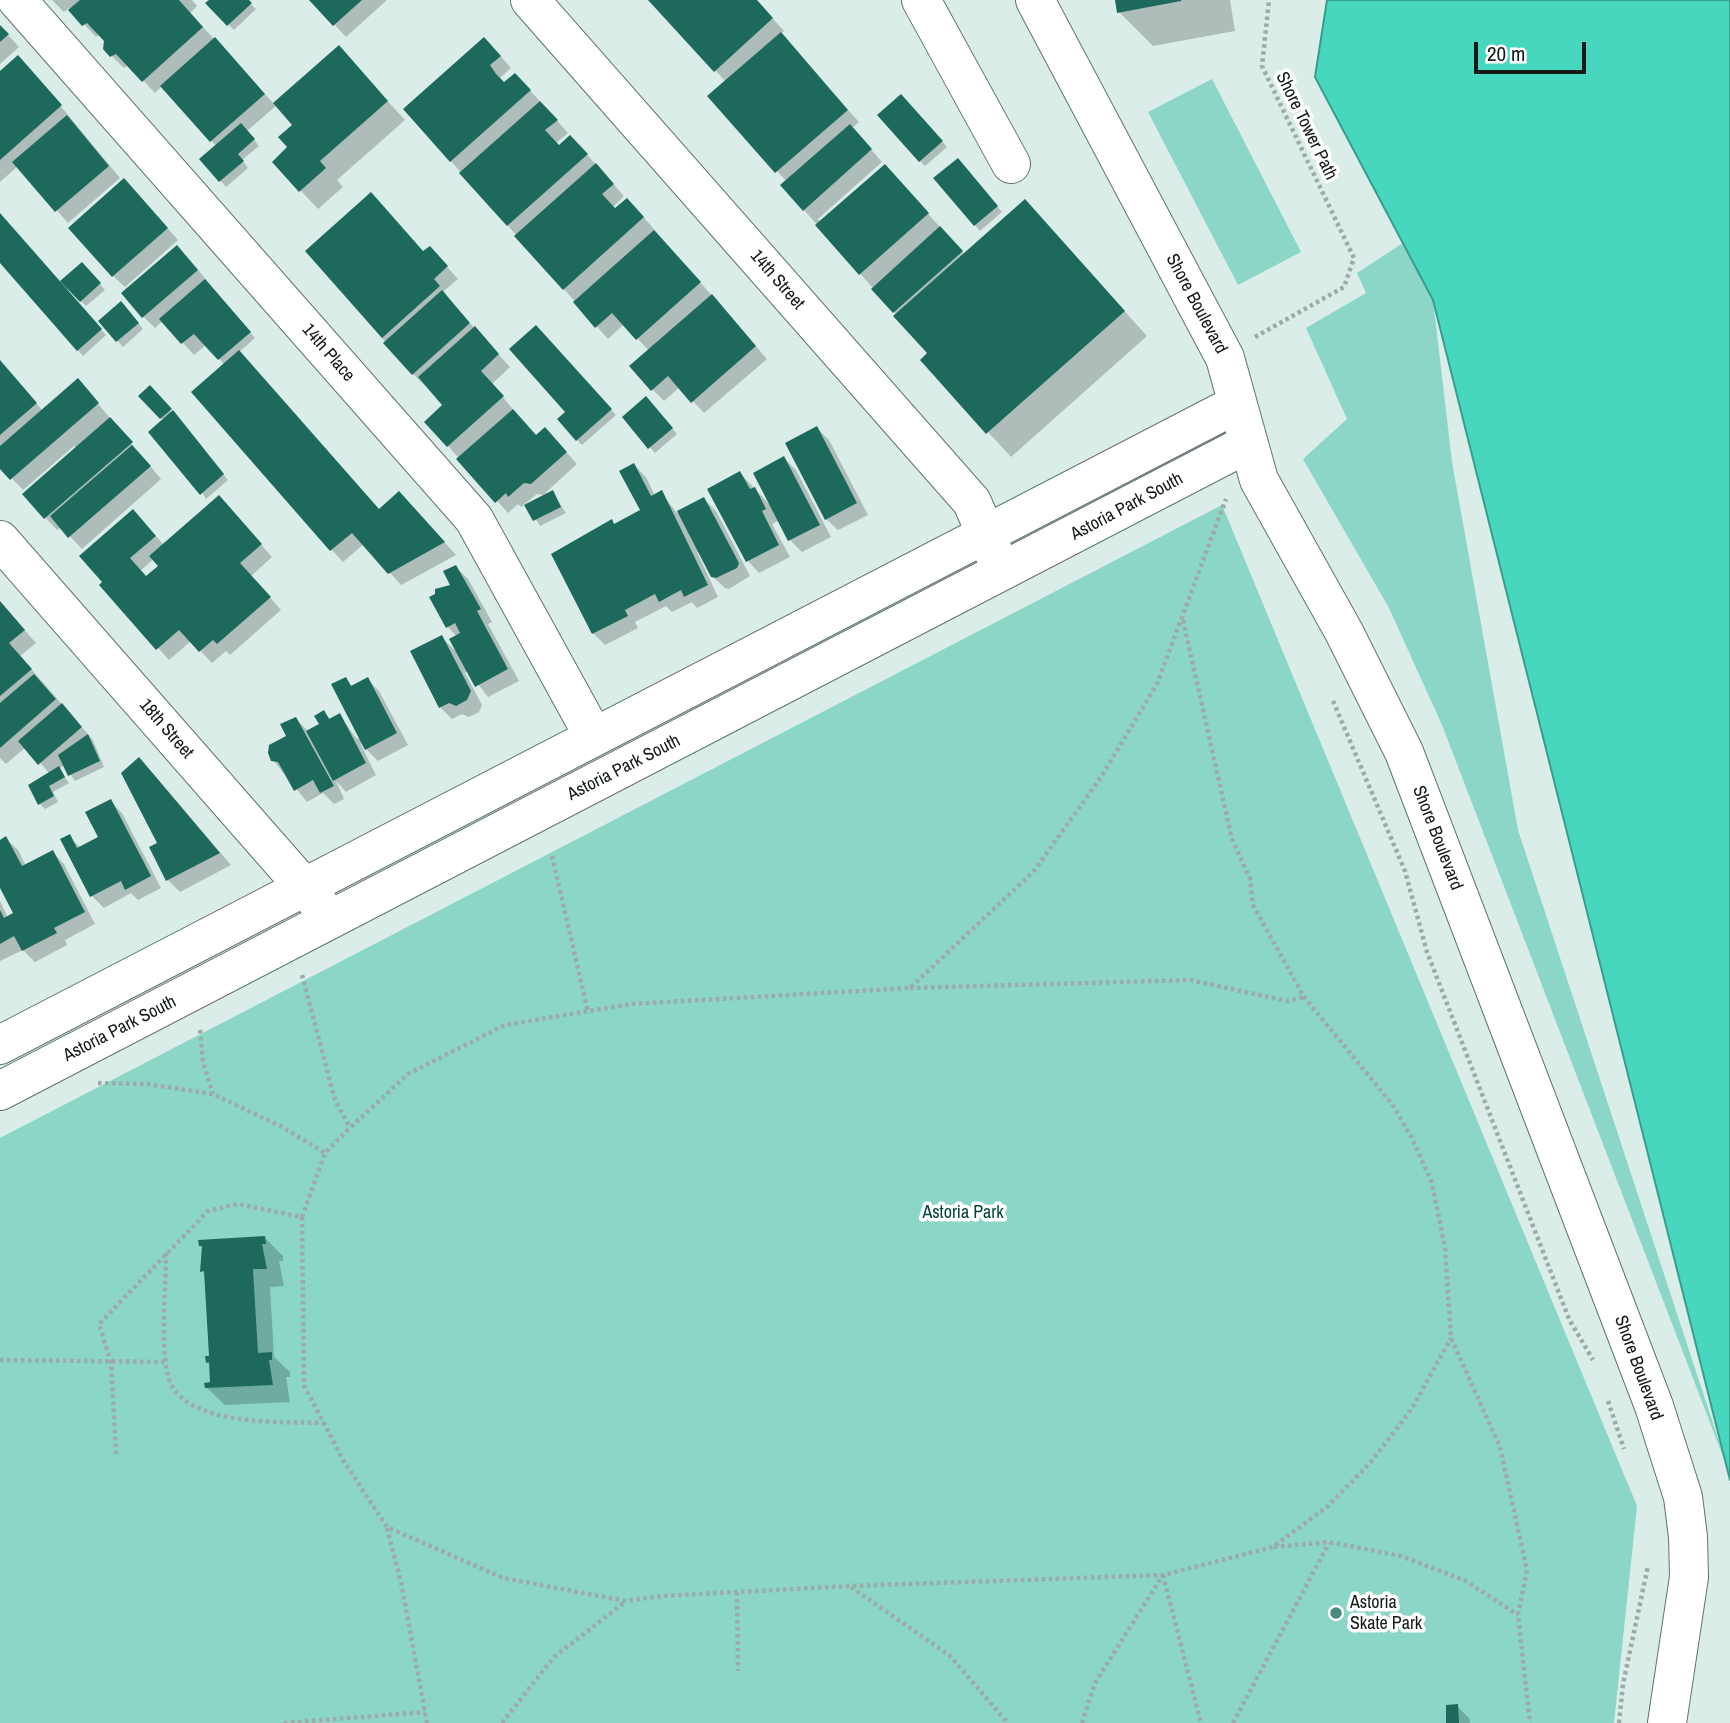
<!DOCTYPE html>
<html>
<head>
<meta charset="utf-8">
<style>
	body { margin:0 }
	#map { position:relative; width:1730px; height:1723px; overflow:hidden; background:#daede8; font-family:"Archivo Narrow",sans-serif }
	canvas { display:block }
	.scale { position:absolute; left:1474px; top:42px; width:112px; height:32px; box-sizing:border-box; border:4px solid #131a18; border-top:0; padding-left:9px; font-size:21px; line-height:24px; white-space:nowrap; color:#131a18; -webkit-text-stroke:5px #fff; paint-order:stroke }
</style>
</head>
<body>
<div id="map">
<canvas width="1730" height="1723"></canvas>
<div class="scale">20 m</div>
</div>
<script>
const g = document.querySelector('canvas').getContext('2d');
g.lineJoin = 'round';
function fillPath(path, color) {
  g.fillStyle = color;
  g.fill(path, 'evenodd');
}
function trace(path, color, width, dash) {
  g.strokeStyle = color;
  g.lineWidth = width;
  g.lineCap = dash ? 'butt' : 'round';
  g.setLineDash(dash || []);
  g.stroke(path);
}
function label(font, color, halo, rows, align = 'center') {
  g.font = font + ' "Archivo Narrow",sans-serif';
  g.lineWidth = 7;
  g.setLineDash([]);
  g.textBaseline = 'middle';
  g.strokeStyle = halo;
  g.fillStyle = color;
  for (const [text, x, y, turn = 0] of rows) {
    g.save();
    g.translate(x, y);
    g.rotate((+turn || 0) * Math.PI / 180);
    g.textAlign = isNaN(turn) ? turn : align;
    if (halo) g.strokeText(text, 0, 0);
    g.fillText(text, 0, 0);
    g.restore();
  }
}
fillPath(new Path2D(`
	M1212 79 1301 252 1238 285 1148 112Z
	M1403 243 1433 300 1452 462 1518 830 1729 1472 1442 725 1389 608 1303 459 1347 419 1306 328 1366 293 1357 273Z
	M1222 505 1637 1506 1614 1723H0V1138Z`), '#8bd6c7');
const water = new Path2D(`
	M1327 0H1730V1480L1433 300 1315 77Z`);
fillPath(water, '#47d7bf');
trace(water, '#379e8d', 2);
fillPath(new Path2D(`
	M52 0H192L197 6 190 13 274 104 338 47 405 120 337 180 343 187 318 209 274 162 290 147 295 125 277 105 247 131 259 146 242 160 248 168 226 187 202 159 216 146 162 86 155 93 129 65 124 68 112 56 100 34 96 37 69 8 64 12Z
	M211 0H247L256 9 234 30 208 3Z
	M312 0H387L346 37Z
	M650 0H756L784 31 780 34 859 122 852 128 882 162 818 219 820 222 896 178 965 255 1025 201 1147 336 1011 457 922 360 930 353 804 210 787 182 710 96 726 82Z
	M1117 0H1230L1235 31 1153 46 1119 12Z
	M0 26 19 47 0 64Z
	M496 51 511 68 500 78 505 84 527 87 568 133 556 143 559 147 582 149 624 196 613 207 616 210 639 212 767 359 704 413 680 387 664 401 652 389 649 351 624 324 608 339 405 109Z
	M30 69 120 178 68 223 18 166 0 182V73Z
	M906 101 947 147 925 166 920 161Z
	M963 165 1002 212 980 231 975 225Z
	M136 192 178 240 125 287 113 276Z
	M0 215 60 284 82 264 105 290 86 306 68 289 66 291 106 335 83 356 0 261Z
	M307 251 424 253 441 260 458 279 444 291 449 300 510 367 492 384 536 437 556 441 577 464 543 495 537 494 521 507 518 504 508 513 448 446 445 405 413 374Z
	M189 259 255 338 239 352 380 511 411 505 456 555 401 585 364 544 343 562 332 550 194 393 225 365 206 345 194 355 163 321 155 328 143 316Z
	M126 309 143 329 123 347 100 321Z
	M0 362 43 411 89 393 161 479 82 549 61 527 57 530 24 495 77 449 74 446 23 490 0 466Z
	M574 369 616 415 582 445 577 440 567 412Z
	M150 387 228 480 206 499 163 420 141 396Z
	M652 404 677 434 655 453 650 447Z
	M817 428 829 440 868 515 838 530 826 519Z
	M784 458 796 470 831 537 802 552 790 540 779 520 772 524 790 557 759 573 748 561 710 489 740 473 771 506Z
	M634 465 646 477 655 496 661 493 677 513 704 499 716 511 750 576 729 589 725 588 712 576 700 551 697 552 718 597 697 608 692 602 672 612 666 606 635 622 638 628 605 645 593 633 615 525 642 511Z
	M552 492 566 513 540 526 527 505Z
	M230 509 272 557 251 576 281 610 230 655 226 651 212 663 191 641 169 660 102 585 144 523 164 545ZM154 559 160 566 146 578 140 571Z
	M456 567 468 579 492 622 488 624 519 681 488 697 468 671 465 673 482 705 479 712 469 717 462 714 452 719 440 707 441 637 458 653 457 637 448 627Z
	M0 602 36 643 20 656 93 740 104 767 75 781 64 765 59 769 69 783 53 792 58 802 45 809 40 804 50 774 26 747 6 764 0 758Z
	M345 679 353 687 367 679 379 691 408 745 378 761 360 743 376 775 346 792 336 781 344 799 334 804 323 793 307 802 273 760 289 737 296 719 309 732 321 725 324 712 331 720 339 715 357 739 360 737Z
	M151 771 231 865 180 892 168 880Z
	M110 801 122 813 161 888 138 900 131 893 104 908 92 896 69 837 81 848 101 838Z
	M6 839 18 850 26 866 52 852 64 864 95 924 65 940 67 945 35 962 23 950 0 961V901L8 918 15 914 0 885V842Z
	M265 1238 283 1256V1261H279L284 1286 270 1287 274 1357 290 1372V1377H286L290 1402 225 1405 206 1387 212 1383 211 1366 207 1362 211 1358 206 1275 202 1271 204 1249 200 1246Z
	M1457 1706 1469 1718 1470 1723H1448Z`), '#0003');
fillPath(new Path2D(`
	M80 0H179L203 27 142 82 116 54 110 57 103 49 104 41 87 23 82 26 68 10Z
	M209 0H249L252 3 227 26 205 3Z
	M309 0H362L333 26Z
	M648 0H757L773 18 714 72Z
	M1115 0H1181V1L1117 13Z
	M0 25 9 34 0 42Z
	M781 32 848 110 775 173 707 96Z
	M215 37 265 94 210 142 160 86Z
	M484 37 501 56 490 65 496 74 504 82 515 73 531 90 450 162 403 109Z
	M339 45 388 101 320 161 326 168 299 192 272 162 287 147 278 137 292 125 273 103Z
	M18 55 62 105 0 160V71Z
	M901 94 943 141 919 162 877 115Z
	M540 101 558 120 545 130 559 145 570 135 588 154 507 226 459 173Z
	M67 115 109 166 55 212 12 162Z
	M241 123 255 139 238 154 244 161 219 182 199 159Z
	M850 124 872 149 803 211 780 185Z
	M958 158 998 206 974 226 933 178Z
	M596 163 614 184 602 194 615 208 627 198 644 217 563 290 514 236Z
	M885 164 929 213 859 275 815 225Z
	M124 178 168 228 112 277 68 228Z
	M371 192 423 251 430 246 448 266 434 279 440 286 382 338 305 251Z
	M1025 199 1125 311 986 434 920 360 927 353 893 316Z
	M0 213 102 329 77 351 0 263Z
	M940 226 963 251 893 313 871 289Z
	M654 230 701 282 636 340 612 313 595 328 573 302Z
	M177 245 198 270 142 318 121 293Z
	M82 262 101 283 80 302 60 281Z
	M205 279 251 332 218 360 194 334 181 344 159 319Z
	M442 290 470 323 412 375 383 343Z
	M712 294 756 346 691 403 668 376 651 391 629 366Z
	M121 301 139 323 116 342 98 321Z
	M536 325 612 409 576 441 557 419 565 412 509 349Z
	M475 326 499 354 481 371 504 396 447 447 424 422 442 405 418 377Z
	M239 350 379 509 399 491 445 542 388 574 352 533 330 551 191 392Z
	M0 360 37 403 0 435Z
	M78 378 99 403 10 480 0 469V446Z
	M150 385 172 409 160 419 138 396Z
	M646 396 673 428 648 449 622 417Z
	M513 409 536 435 545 427 567 452 531 484 524 483 508 497 506 493 495 503 456 459Z
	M173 410 224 474 200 495 148 432Z
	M110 417 133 442 44 519 22 494Z
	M817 426 857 503 825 520 785 443Z
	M132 445 151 466 68 538 50 516Z
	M784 456 820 525 788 541 753 473Z
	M634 463 651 496 662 490 708 585 684 597 681 590 659 602 655 594 625 610 628 616 592 634 551 554 612 519 614 524 640 510 619 471Z
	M740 471 750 489 755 487 766 509 762 511 779 545 746 562 707 489Z
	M553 490 561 507 533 521 524 505Z
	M219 495 262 544 240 563 271 597 217 644 213 640 199 652 179 630 156 650 99 585 102 582 79 556 133 509 156 536 130 558 146 576 158 566 149 556Z
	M704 497 739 563 737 568 716 578 711 577 677 511Z
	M456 565 481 609 477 611 508 669 475 687 449 639 460 633 455 623 446 628 429 597 435 594V589L450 585 443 571Z
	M0 601 25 630 9 643 32 669 0 696Z
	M442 635 471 691 467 700 456 706 449 703 439 708 410 651Z
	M34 674 56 699 0 748V703Z
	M346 677 351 686 368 677 397 733 365 750 331 684Z
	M62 703 82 727 38 765 18 741Z
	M324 710 329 719 340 713 366 763 333 781 306 731 319 724 314 716Z
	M296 717 334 786 320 793 313 780 294 791 278 762 271 761 268 753 269 745 286 736 280 724Z
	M88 734 100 761 68 776 58 755Z
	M139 757 220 853 166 881 149 847 157 843 121 773Z
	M59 766 65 777 49 786 54 796 38 805 28 785Z
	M111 799 151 876 125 890 121 881 90 897 60 839 70 834 77 848 98 837 85 812Z
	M6 836 22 866 53 850 85 912 54 928 57 933 22 951 14 936 0 944V910L4 918 13 913 0 888V840Z
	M265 1236 266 1244H262L267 1269H253L258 1353 272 1352V1360H269L273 1385 205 1388 204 1383 210 1382 209 1362 206 1363 205 1356H209L204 1271 200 1272 202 1246H199L198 1240Z
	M1458 1704 1459 1723H1446V1705Z`), '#1d6a5d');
const minor = new Path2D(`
	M17 0 474 519 594 737
	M530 0 972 502 996 558
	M921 0 1011 164
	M1035 0 1225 358 1259 480 1344 632 1404 752 1654 1406 1683 1497 1688 1537 1689 1577 1667 1723
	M0 540 319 904
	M0 1045 1237 404
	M0 1091 1247 444`);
trace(minor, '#62736f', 40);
trace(new Path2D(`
	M1255 337 1344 287 1354 258 1262 66 1269 0
	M1183 620 1232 839 1250 879 1253 905 1304 997 1392 1104 1412 1138 1432 1183 1445 1248 1451 1338 1500 1447 1527 1570 1518 1615 1530 1723
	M1333 701 1405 871 1427 952 1569 1319 1593 1360
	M552 856 588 1012
	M302 975 335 1100 350 1128
	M910 988 1191 980 1287 1001 1304 997
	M200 1030 203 1062 213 1094
	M98 1083 147 1084 213 1094 282 1127 325 1153
	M302 1217 304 1385 343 1460 387 1527 503 1578 626 1601 662 1596 851 1586 1163 1575 1273 1547 1328 1506 1371 1462 1411 1410 1451 1338
	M166 1253C166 1287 160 1344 168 1376 182 1428 281 1421 323 1423
	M0 1360 166 1362
	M1608 1401 1624 1449
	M116 1454 111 1363 99 1324 208 1211 238 1204 302 1217 325 1153 350 1128 408 1074 505 1025 631 1004 910 988 1034 871 1101 777 1157 684 1226 499
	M387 1528 401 1582 427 1723
	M1274 1547 1329 1542 1401 1556 1464 1580 1518 1615
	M1163 1575 1201 1723
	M851 1587 949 1655 1008 1723
	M737 1592 738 1671
	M284 1723 425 1712
	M502 1723 554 1657 625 1602
	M1082 1723 1095 1683 1163 1575
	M1233 1723 1329 1543
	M1619 1723 1623 1684 1648 1566`), '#9caba7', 4.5, [3.5, 3.5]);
trace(minor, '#fff', 38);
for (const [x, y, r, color] of [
	[1336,1613,7,"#468a7d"]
]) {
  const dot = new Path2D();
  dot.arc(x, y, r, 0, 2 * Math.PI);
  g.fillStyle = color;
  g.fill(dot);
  trace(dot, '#fff', 2.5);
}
label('18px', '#131a18', '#fff', [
	["Shore Tower Path",1306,126,64],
	["14th Street",777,280,49],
	["Shore Boulevard",1196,304,62],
	["14th Place",328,353,49],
	["Astoria Park South",1127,507,-28],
	["18th Street",166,729,49],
	["Astoria Park South",624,768,-27],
	["Shore Boulevard",1437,838,69],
	["Astoria Park South",120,1029,-27],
	["Shore Boulevard",1638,1368,70]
]);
label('18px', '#02453b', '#fff', [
	["Astoria Park",963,1213]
]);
label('18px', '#131a18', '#fff', [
	["Astoria",1350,1603],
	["Skate Park",1350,1624]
], 'left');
</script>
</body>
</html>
